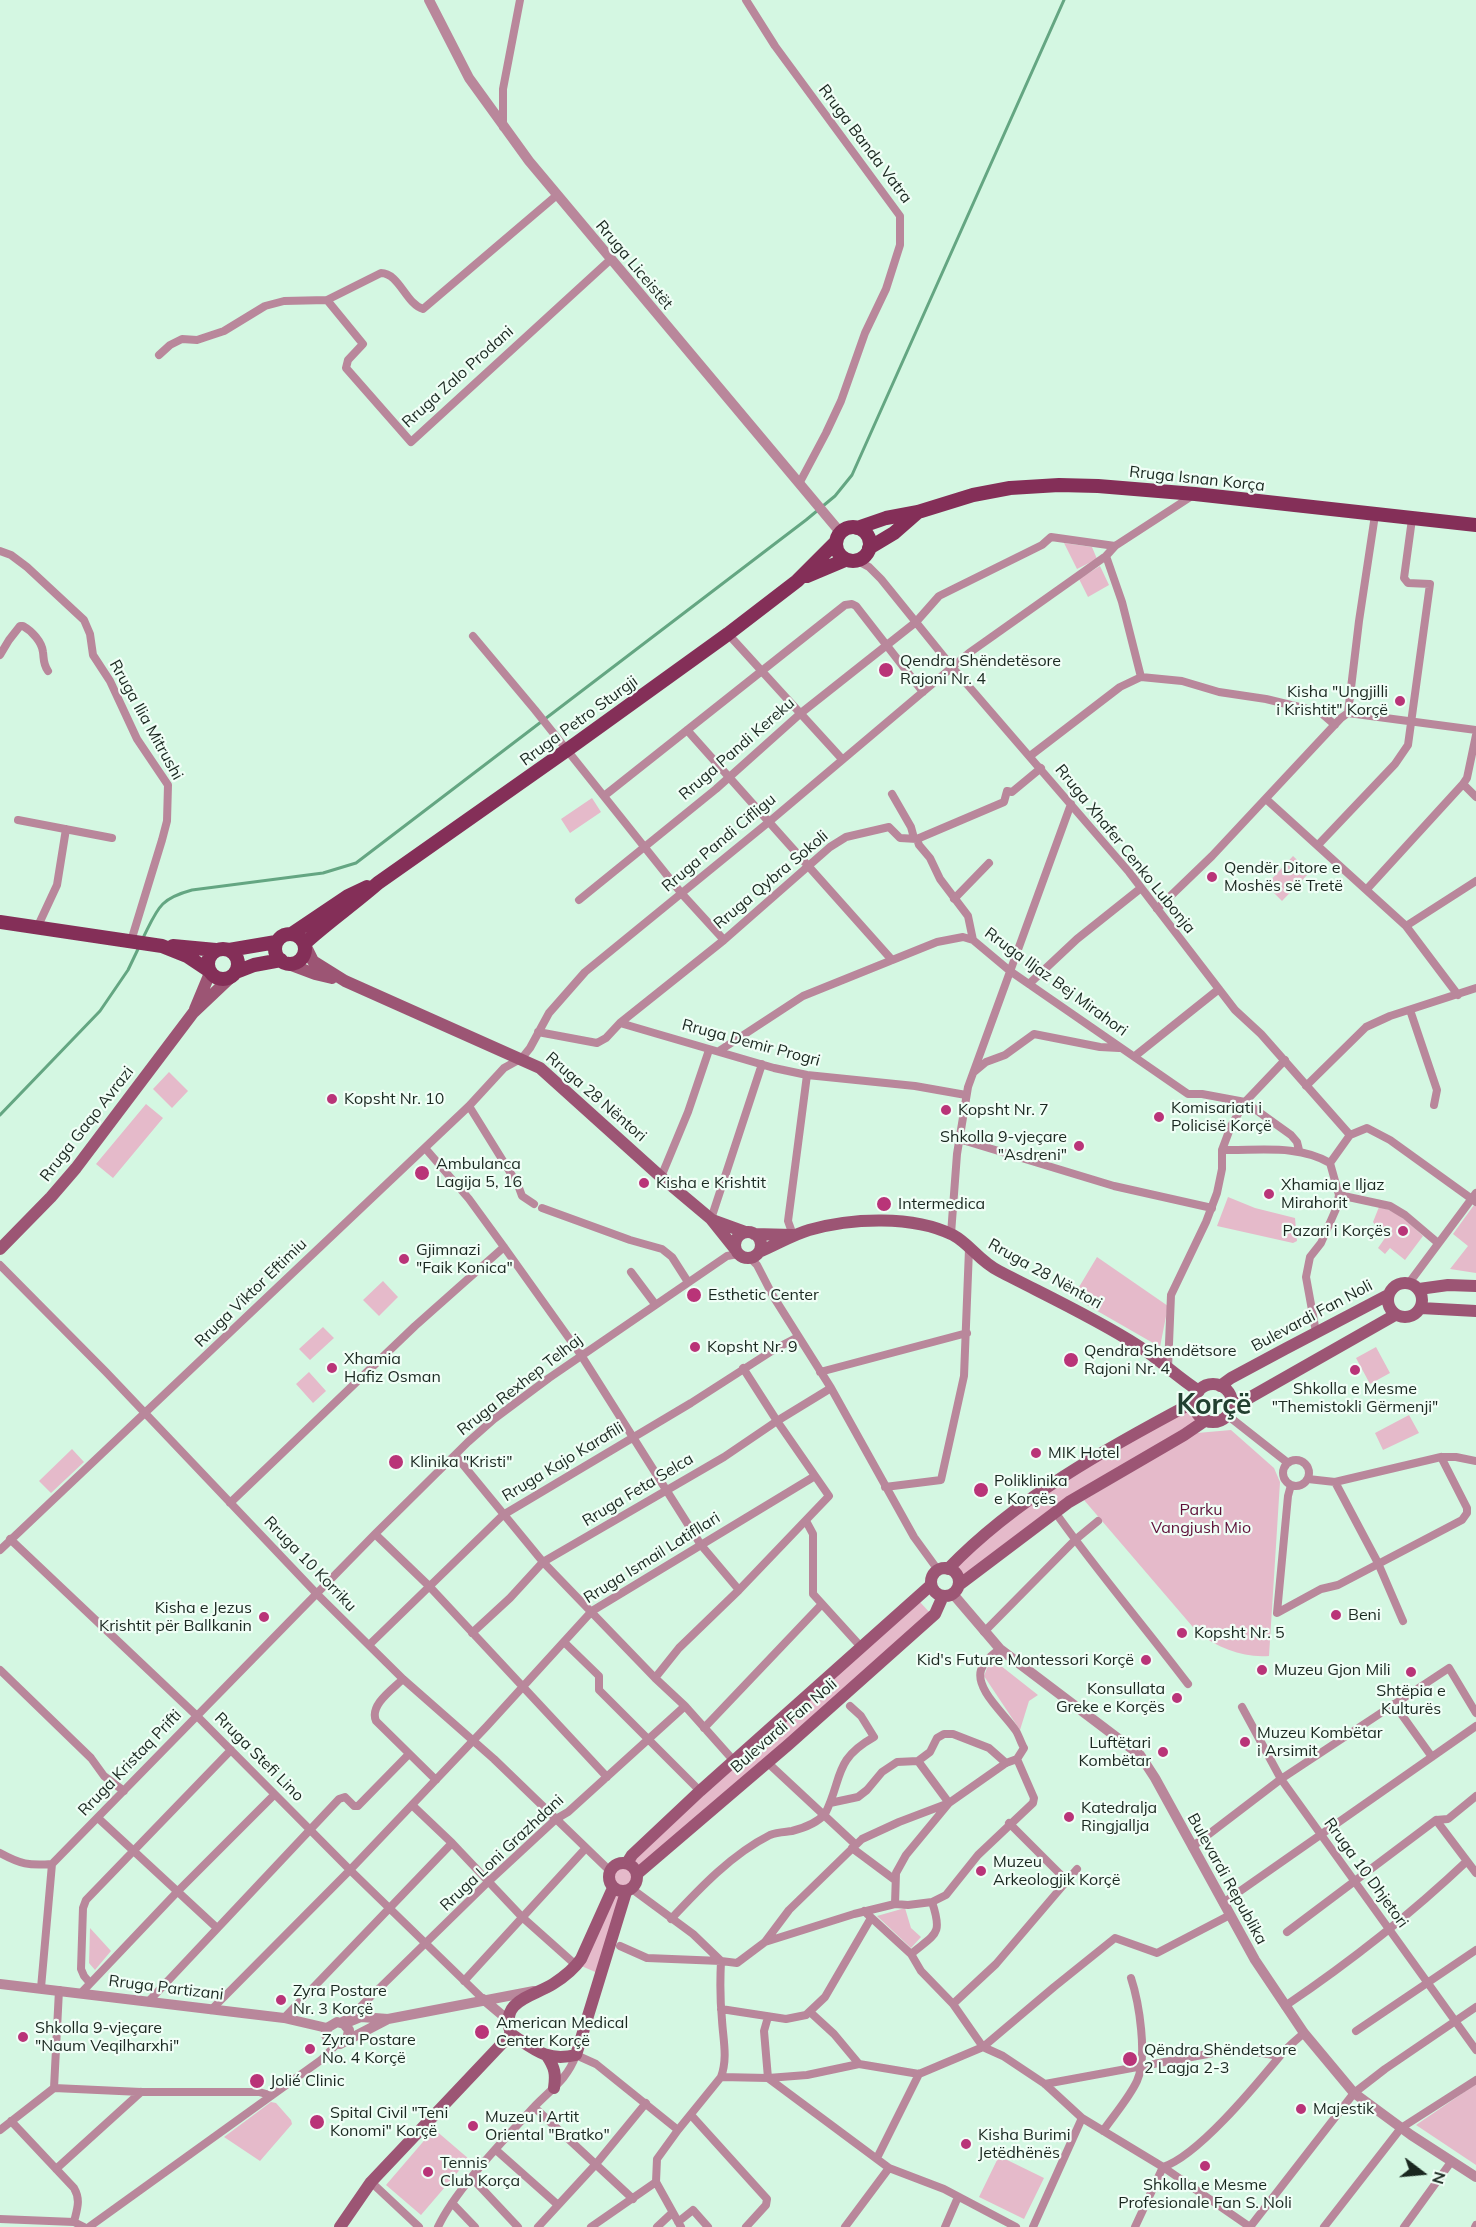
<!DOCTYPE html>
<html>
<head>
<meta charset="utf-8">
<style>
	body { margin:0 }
	#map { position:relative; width:1476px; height:2227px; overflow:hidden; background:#d4f7e2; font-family:Mulish,sans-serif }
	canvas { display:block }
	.north { position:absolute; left:1392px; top:2143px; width:60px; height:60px; -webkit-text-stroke:4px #f0fef6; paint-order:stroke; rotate:106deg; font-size:16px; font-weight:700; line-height:24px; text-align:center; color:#1a2820 }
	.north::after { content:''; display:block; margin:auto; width:21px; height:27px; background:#1a2820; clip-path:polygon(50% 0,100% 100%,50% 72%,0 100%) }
</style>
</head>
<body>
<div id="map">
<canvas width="1476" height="2227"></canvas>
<div class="north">N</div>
</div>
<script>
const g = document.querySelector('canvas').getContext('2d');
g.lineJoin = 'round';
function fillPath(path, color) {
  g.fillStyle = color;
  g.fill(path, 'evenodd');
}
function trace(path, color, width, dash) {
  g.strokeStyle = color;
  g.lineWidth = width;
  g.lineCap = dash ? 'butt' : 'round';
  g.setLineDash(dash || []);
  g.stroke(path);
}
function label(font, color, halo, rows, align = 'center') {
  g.font = font + ' Mulish,sans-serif';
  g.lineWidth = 4.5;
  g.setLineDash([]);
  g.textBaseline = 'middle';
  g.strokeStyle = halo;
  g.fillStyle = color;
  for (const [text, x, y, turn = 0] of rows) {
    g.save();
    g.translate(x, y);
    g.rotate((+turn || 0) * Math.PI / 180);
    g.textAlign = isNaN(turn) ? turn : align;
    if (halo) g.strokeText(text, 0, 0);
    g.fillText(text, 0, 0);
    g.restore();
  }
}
fillPath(new Path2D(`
	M1064 543 1092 547 1097 559 1077 569Z
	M1100 566 1109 585 1088 597 1079 579Z
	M592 798 601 812 570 833 561 819Z
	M1293 856 1310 872 1282 901 1266 885Z
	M169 1072 188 1091 172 1108 153 1089Z
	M146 1104 163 1118 113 1178 96 1164Z
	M1228 1197 1255 1208 1295 1218 1297 1241 1293 1243 1217 1226Z
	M1474 1205 1476 1206V1273L1450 1269 1468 1246 1453 1234Z
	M1379 1207C1398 1211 1409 1223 1423 1236L1405 1260 1390 1248 1385 1254 1378 1248 1385 1238 1373 1222Z
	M1097 1257 1168 1306 1160 1347 1073 1297Z
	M383 1281 398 1297 379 1316 363 1300Z
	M323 1327 334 1338 310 1360 299 1349Z
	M1376 1347 1390 1373 1370 1384 1356 1358Z
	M309 1372 326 1391 313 1403 296 1384Z
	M1192 1404 1202 1420 1119 1471 961 1581 951 1568 1034 1498Z
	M1409 1415 1419 1433 1383 1450 1375 1433Z
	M1231 1430 1274 1468 1280 1482 1269 1656C1243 1658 1219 1648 1198 1633L1084 1500 1197 1433Z
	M72 1449 84 1462 51 1493 39 1481Z
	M919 1601 931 1614 635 1877 630 1886 625 1888 600 1974 579 1965 614 1883 611 1879 614 1871 636 1854Z
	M991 1658 1038 1695 1029 1701 1020 1730 984 1676Z
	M905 1908 911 1928 921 1937 911 1948 877 1916Z
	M90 1928 111 1951 95 1970 89 1963Z
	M1476 2084V2165L1416 2125Z
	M271 2102 276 2103 291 2120 292 2124 260 2161 224 2137Z
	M434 2129 469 2159 421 2215 386 2185Z
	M999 2156 1044 2178 1024 2219 979 2197Z`), '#e5baca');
trace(new Path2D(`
	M143 938C158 908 159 899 192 890L323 873 356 863 806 520 835 496 852 475 1064 0
	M0 1115 100 1011 128 970 139 947`), '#64a682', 3);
trace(new Path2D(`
	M746 0 775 46 900 216V245L886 289 865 333 841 401 826 433 800 482
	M503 127V89L520 0
	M327 300 363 344 348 360 346 368 411 442 610 260
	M159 355 170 345 182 339 197 340 224 331 265 306 284 301 327 300 381 273C399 273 406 304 423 309L557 195
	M0 551 11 555 27 567 84 620 90 634 93 655 110 681 137 739 168 785 167 821 162 840 131 941
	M1106 556 1122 602 1141 677
	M858 561 869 567 881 579 953 668 1129 872 1235 1010 1261 1034 1350 1135
	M728 634 842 759
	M473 636 535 710 682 894 724 940
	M0 655 9 640 20 626H23C32 631 42 642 43 652 44 660 43 664 48 671
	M1141 677 1182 681 1219 692 1266 699 1320 712 1335 725
	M1348 713 1359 621 1375 515
	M687 730 892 960
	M1030 756 1120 687 1141 677
	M1463 784 1476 797
	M892 794 911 827 914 838
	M604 796 845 605 852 604 856 606 923 692
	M1266 799 1406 926 1458 995
	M18 820 112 838
	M917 839 1004 802 1007 791 1012 792 1041 768
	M1318 845 1395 764 1408 745 1430 584 1408 583 1404 578 1412 519
	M1367 889 1463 784 1467 778 1476 735
	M954 899 989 863
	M579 900 716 789 801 713 916 622 939 596 1042 545 1051 537 1115 546
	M1157 909 1212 856 1341 718 1348 713 1476 730
	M1406 926 1476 881
	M37 928 57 885 66 829
	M1029 984 1077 939 1141 888
	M1410 1010 1437 1090 1434 1105
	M620 1023 724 940 830 847 846 837 889 827 900 838 917 839 919 845 930 858 940 879 968 916 973 940
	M538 1032 597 1043 606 1038 620 1023 774 1068 807 1075 915 1086 966 1095
	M719 1051 803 996 937 942 963 937 973 940 1010 971 1188 1094H1202L1245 1102 1291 1135 1297 1142 1299 1150
	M1135 1056 1219 989
	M974 1072 986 1062 1005 1055 1034 1034 1100 1047 1119 1048
	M1306 1086 1366 1027 1390 1016 1476 988
	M469 1106 518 1185 522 1196 534 1204
	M959 1139 1114 1186 1212 1208
	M425 1148 469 1199 504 1247 581 1355 701 1545 739 1590
	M1222 1150C1258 1151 1298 1144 1330 1163
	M661 1177 688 1112 709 1050
	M1339 1195 1390 1206 1405 1215 1438 1243
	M542 1208 630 1240 662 1249 672 1257 688 1282
	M711 1219 762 1064
	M951 1234 957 1154 968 1087 1071 804
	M793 1235 788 1221 807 1075
	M750 1258 757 1265 773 1296 831 1388 914 1537 938 1570
	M0 1265 106 1372 317 1594 403 1679 494 1759 610 1871
	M631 1272 655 1304
	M1409 1283 1476 1193
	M1316 1332 1306 1277 1310 1257 1321 1243 1336 1209 1339 1195 1330 1163 1350 1135 1367 1128 1390 1140 1476 1202
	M1168 1368 1171 1295 1206 1222 1217 1193 1222 1169V1150L1231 1126 1245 1102 1285 1060
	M820 1372 967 1333
	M1227 1415 1288 1463
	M455 1455 543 1562 655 1678 685 1706 734 1761
	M1283 1473a13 13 0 1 1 26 0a13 13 0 1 1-26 0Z
	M1308 1479 1335 1482 1441 1457H1456L1476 1461
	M1335 1482 1378 1563 1403 1621
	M1291 1485 1288 1496 1277 1613 1321 1589 1338 1585 1462 1520 1467 1513V1508L1441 1457
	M885 1487 941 1480 964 1376 969 1249
	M230 1503 415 1326 504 1247
	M1055 1512C1097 1571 1144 1626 1188 1684
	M806 1521 813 1534V1594L862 1648
	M375 1534 429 1586 607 1777
	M10 1539 197 1716 350 1870 483 1999
	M0 1550 469 1106 504 1068 522 1058 530 1048 549 1013 585 972 770 821 969 653 1106 556 1115 546 1195 494
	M984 1632 1075 1540 1098 1521
	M472 1633 510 1598 543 1562 724 1457 777 1421 831 1388
	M564 1642 599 1676V1690L700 1791
	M369 1645 503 1515 691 1403 775 1349 798 1337
	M1000 1649C992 1655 984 1661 981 1670 975 1690 1006 1715 1016 1731 1019 1736 1021 1743 1024 1748L1017 1759
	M0 1670 91 1758 104 1776 124 1791
	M655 1678 679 1648 739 1590 829 1496 777 1421 743 1368
	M403 1679C393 1689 369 1705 376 1721L436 1780
	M1394 1704 1432 1757
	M1242 1707 1281 1779 1476 2050
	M704 1728 822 1604
	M918 1761 949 1803
	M768 1763 855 1844
	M830 1803 858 1797 867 1790 882 1772 897 1762 918 1761 930 1752 937 1738 944 1734H953L989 1748 1006 1763
	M412 1805 452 1843 522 1917 577 1966
	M98 1818 217 1928
	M1436 1820 1476 1873
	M1009 1823 1067 1881
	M1192 1847 1281 1779 1449 1668 1476 1713
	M852 1848 895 1880
	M0 1853C20 1864 29 1866 52 1864
	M632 1889 693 1934 721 1961C720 1981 720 2000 722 2020 723 2039 728 2058 721 2077L678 2130 657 2159 656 2182 681 2227
	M1223 1903 1476 1726
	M895 1904 896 1873 906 1855 949 1803
	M864 1911 911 1954 921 1971 953 2004 983 2047 1003 2056 1045 2084 1082 2118 1163 2167 1250 2227
	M671 1919C700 1888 732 1854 770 1835 777 1832 785 1832 792 1831 804 1828 817 1823 825 1814 843 1778 833 1760 874 1737L861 1716 850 1706
	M1287 1932 1436 1820 1448 1819 1476 1796
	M765 1942 789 1910 862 1839 899 1822 949 1803 1006 1763 1017 1759
	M620 1946 647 1958 721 1961 737 1963 765 1942 854 1914 895 1904 908 1905 932 1902 946 1895 978 1855 1033 1803 1034 1798 1017 1759
	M911 1954C936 1933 943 1935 932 1902
	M464 1981 585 1849
	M90 1983 84 1976 81 1969 83 1908 86 1900 231 1750
	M41 1988 52 1864 375 1534 468 1442 494 1419 549 1378 727 1256 738 1254
	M82 1992 178 1891 274 1795
	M148 2002 339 1799 345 1797 354 1806H358L409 1754
	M953 2004 996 1964 1077 1869
	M1285 2006C1350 1962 1410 1915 1467 1861
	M721 2009 786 2019 806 2015 825 1997 871 1918
	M211 2010 350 1870 487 1726 592 1611 815 1476
	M810 2012 834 2034 859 2064
	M768 2017 764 2031 768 2078 889 2168 944 2189 1016 2227
	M284 2018 452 1843
	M341 2022 355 2012 489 1881 556 1819 568 1812 685 1706
	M1356 2031 1476 1950
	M721 2077 768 2078 807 2075 859 2064 919 2074 983 2047 1054 1987 1115 1938 1157 1953 1230 1915
	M1045 2084 1224 2051 1262 2053 1279 2056
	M54 2088 141 2092H259L270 2095
	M534 2107 633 2199
	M691 2115 767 2199 766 2205 746 2227
	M11 2121 74 2188C81 2200 77 2209 74 2222
	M0 2130 54 2088 59 1990
	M1103 2131C1114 2115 1129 2098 1137 2081 1148 2057 1139 2002 1131 1978
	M496 2150 558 2205
	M877 2158 919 2074
	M56 2169 141 2092
	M472 2178 518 2227
	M371 2182 419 2227
	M452 2203 475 2227
	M0 2219 74 2222 84 2227
	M678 2222 693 2210 708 2227
	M89 2227 321 2060 336 2045
	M438 2227C455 2190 505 2139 533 2108 551 2089 567 2080 576 2055L596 2064 678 2130
	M538 2227 596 2164 646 2103
	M591 2227 656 2182
	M657 2227 672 2213
	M845 2227 889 2168
	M945 2227 958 2197
	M1033 2227 1082 2118
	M1135 2227 1163 2167C1198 2156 1256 2085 1280 2056 1287 2047 1296 2040 1304 2033
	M1250 2227 1354 2093 1385 2069 1476 2007
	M1324 2227 1401 2128 1476 2080
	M1404 2227 1451 2162
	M1475 2227 1476 2225`), '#b9879b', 8);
trace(new Path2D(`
	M429 0 469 78 529 161 840 532
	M953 1594 1000 1649 1140 1755 1155 1778 1255 1960 1304 2033 1354 2093 1411 2135 1476 2177
	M0 1984 284 2018 327 2028
	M483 1999 508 2020
	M344 2024 361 2017 388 2019
	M347 2041 349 2030 344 2024 337 2022 327 2028 326 2035 330 2042 340 2044 388 2019 534 1991`), '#b9879b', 10);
trace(new Path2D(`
	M306 947 313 961 345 981 540 1068 661 1177 711 1219 735 1249
	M283 962 315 974 332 978
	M195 1009 210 973
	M712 1220 745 1232
	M735 1245a13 13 0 1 1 26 0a13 13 0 1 1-26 0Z
	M754 1234 793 1235
	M0 1249 51 1197 76 1168 193 1013 230 978
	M759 1252C776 1245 792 1235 809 1230 851 1218 913 1215 953 1235 970 1244 979 1261 999 1271 1045 1295 1093 1317 1137 1345 1158 1358 1177 1377 1199 1391
	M1388 1300a17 17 0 1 1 34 0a17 17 0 1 1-34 0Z
	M1419 1289 1448 1285 1476 1286
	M1421 1308 1476 1311
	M1194 1403a19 19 0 1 1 38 0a19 19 0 1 1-38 0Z
	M1220 1386 1231 1378 1285 1349 1388 1295
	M1231 1405 1242 1402 1395 1315
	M931 1582a14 14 0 1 1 28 0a14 14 0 1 1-28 0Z
	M948 1569C1016 1498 1109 1447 1194 1402
	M959 1585 1069 1502 1184 1435 1206 1420
	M609 1877a14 14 0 1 1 28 0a14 14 0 1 1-28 0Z
	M627 1863 632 1855 700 1791 931 1585
	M637 1874 788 1745 935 1614 943 1596
	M511 2034C535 2050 547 2062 576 2055L626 1892
	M511 2034C499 2000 532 1997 553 1984 564 1977 574 1969 581 1959L613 1888
	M547 2056C555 2068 556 2074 554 2088
	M340 2227 371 2182 511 2034`), '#9c5574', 12);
trace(new Path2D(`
	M836 544a17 17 0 1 1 34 0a17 17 0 1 1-34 0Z
	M857 528 886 518 918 512 973 495 1010 488 1059 485 1098 486 1195 494 1476 525
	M869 548 894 533 918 512
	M807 576 845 560
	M0 922 162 946 187 956 208 970
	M293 933 348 896 367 887
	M275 949a15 15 0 1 1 30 0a15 15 0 1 1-30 0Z
	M305 943C328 922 354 904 378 883L567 750 728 634 797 581 836 542
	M173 946 216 950
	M208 964a15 15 0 1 1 30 0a15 15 0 1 1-30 0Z
	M229 950 276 942
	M236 972 254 965 281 960`), '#842f58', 14);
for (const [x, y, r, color] of [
	[886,670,8,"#b93478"],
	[1400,701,6,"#b93478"],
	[1212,877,6,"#b93478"],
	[332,1099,6,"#b93478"],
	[946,1110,6,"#b93478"],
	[1159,1117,6,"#b93478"],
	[1079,1146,6,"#b93478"],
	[422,1173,8,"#b93478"],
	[644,1183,6,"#b93478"],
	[1269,1194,6,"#b93478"],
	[884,1204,8,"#b93478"],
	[1403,1231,6,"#b93478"],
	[404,1259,6,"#b93478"],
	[694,1295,8,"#b93478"],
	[695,1347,6,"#b93478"],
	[1071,1360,8,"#b93478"],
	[332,1368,6,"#b93478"],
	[1355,1370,6,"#b93478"],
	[1036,1453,6,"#b93478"],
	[396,1462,8,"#b93478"],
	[981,1490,8,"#b93478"],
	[1336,1615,6,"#b93478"],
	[264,1617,6,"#b93478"],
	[1182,1633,6,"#b93478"],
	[1146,1660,6,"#b93478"],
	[1262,1670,6,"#b93478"],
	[1411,1672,6,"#b93478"],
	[1177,1698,6,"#b93478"],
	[1245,1742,6,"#b93478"],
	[1163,1752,6,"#b93478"],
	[1069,1817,6,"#b93478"],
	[981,1871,6,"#b93478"],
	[281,2000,6,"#b93478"],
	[482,2032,8,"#b93478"],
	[23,2037,6,"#b93478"],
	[310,2049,6,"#b93478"],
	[1130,2059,8,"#b93478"],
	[257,2081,8,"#b93478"],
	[1301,2109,6,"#b93478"],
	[317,2122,8,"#b93478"],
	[473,2126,6,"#b93478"],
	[966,2144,6,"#b93478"],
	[1205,2166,6,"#b93478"],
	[428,2172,6,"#b93478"]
]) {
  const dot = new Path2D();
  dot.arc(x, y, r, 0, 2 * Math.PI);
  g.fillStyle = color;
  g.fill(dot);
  trace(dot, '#f0fef6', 2);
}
label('16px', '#1a2820', '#f0fef6', [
	["Rruga Banda Vatra",865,144,53],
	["Rruga Liceistët",634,265,50],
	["Rruga Zalo Prodani",458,377,-42],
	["Rruga Isnan Korça",1197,479,6],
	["Rruga Ilia Mitrushi",146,720,61],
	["Rruga Petro Sturgji",579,721,-36],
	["Rruga Pandi Kereku",737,749,-41],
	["Rruga Pandi Cifligu",719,843,-40],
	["Rruga Xhafer Cenko Lubonja",1125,849,51],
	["Rruga Qybra Sokoli",771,880,-40],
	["Rruga Iljaz Bej Mirahori",1056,982,36],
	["Rruga Demir Progri",751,1043,15],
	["Rruga 28 Nëntori",596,1097,41],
	["Rruga Gaqo Avrazi",87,1124,-52],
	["Rruga 28 Nëntori",1045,1274,29],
	["Rruga Viktor Eftimiu",251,1293,-44],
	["Bulevardi Fan Noli",1312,1316,-28],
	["Rruga Rexhep Telhaj",520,1385,-38],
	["Rruga Kajo Karafili",563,1462,-31],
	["Rruga Feta Selca",638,1490,-31],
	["Rruga Ismail Latifllari",652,1558,-32],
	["Rruga 10 Korriku",310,1564,46],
	["Bulevardi Fan Noli",784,1726,-41],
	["Rruga Stefi Lino",259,1757,45],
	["Rruga Kristaq Prifti",130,1763,-46],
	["Rruga Loni Grazhdani",502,1853,-43],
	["Rruga 10 Dhjetori",1366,1873,54],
	["Bulevardi Republika",1227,1879,61],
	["Rruga Partizani",166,1988,7]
]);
label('16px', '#1a2820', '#f0fef6', [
	["Qendra Shëndetësore",900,661],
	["Rajoni Nr. 4",900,679],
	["Kisha \"Ungjilli",1388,692,"right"],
	["i Krishtit\" Korçë",1388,710,"right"],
	["Qendër Ditore e",1224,868],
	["Moshës së Tretë",1224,886],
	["Kopsht Nr. 10",344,1099],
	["Komisariati i",1171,1108],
	["Policisë Korçë",1171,1126],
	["Kopsht Nr. 7",958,1110],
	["Shkolla 9-vjeçare",1067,1137,"right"],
	["\"Asdreni\"",1067,1155,"right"],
	["Ambulanca",436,1164],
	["Lagija 5, 16",436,1182],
	["Kisha e Krishtit",656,1183],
	["Xhamia e Iljaz",1281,1185],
	["Mirahorit",1281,1203],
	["Intermedica",898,1204],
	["Pazari i Korçës",1391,1231,"right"],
	["Gjimnazi",416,1250],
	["\"Faik Konica\"",416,1268],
	["Esthetic Center",708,1295],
	["Kopsht Nr. 9",707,1347],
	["Qendra Shendëtsore",1084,1351],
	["Rajoni Nr. 4",1084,1369],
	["Xhamia",344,1359],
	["Hafiz Osman",344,1377],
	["Shkolla e Mesme",1355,1389,"center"],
	["\"Themistokli Gërmenji\"",1355,1407,"center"],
	["MIK Hotel",1048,1453],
	["Klinika \"Kristi\"",410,1462],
	["Poliklinika",994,1481],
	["e Korçës",994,1499],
	["Kisha e Jezus",252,1608,"right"],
	["Krishtit për Ballkanin",252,1626,"right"],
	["Beni",1348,1615],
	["Kopsht Nr. 5",1194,1633],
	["Kid's Future Montessori Korçë",1134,1660,"right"],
	["Muzeu Gjon Mili",1274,1670],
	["Konsullata",1165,1689,"right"],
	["Greke e Korçës",1165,1707,"right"],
	["Shtëpia e",1411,1691,"center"],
	["Kulturës",1411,1709,"center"],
	["Muzeu Kombëtar",1257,1733],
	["i Arsimit",1257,1751],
	["Luftëtari",1151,1743,"right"],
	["Kombëtar",1151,1761,"right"],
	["Katedralja",1081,1808],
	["Ringjallja",1081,1826],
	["Muzeu",993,1862],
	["Arkeologjik Korçë",993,1880],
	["Zyra Postare",293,1991],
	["Nr. 3 Korçë",293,2009],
	["American Medical",496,2023],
	["Center Korçë",496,2041],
	["Shkolla 9-vjeçare",35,2028],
	["\"Naum Veqilharxhi\"",35,2046],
	["Zyra Postare",322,2040],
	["No. 4 Korçë",322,2058],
	["Qëndra Shëndetsore",1144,2050],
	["2 Lagja 2-3",1144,2068],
	["Jolié Clinic",270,2081],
	["Majestik",1313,2109],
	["Spital Civil \"Teni",330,2113],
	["Konomi\" Korçë",330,2131],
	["Muzeu i Artit",485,2117],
	["Oriental \"Bratko\"",485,2135],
	["Kisha Burimi",978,2135],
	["Jetëdhënës",978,2153],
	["Tennis",440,2163],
	["Club Korça",440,2181],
	["Shkolla e Mesme",1205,2185,"center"],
	["Profesionale Fan S. Noli",1205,2203,"center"]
], 'left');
label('16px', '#5e1039', '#f0fef6', [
	["Parku",1201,1510],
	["Vangjush Mio",1201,1528]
]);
label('bold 28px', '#224030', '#f0fef6', [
	["Korçë",1214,1406]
]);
</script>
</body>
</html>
